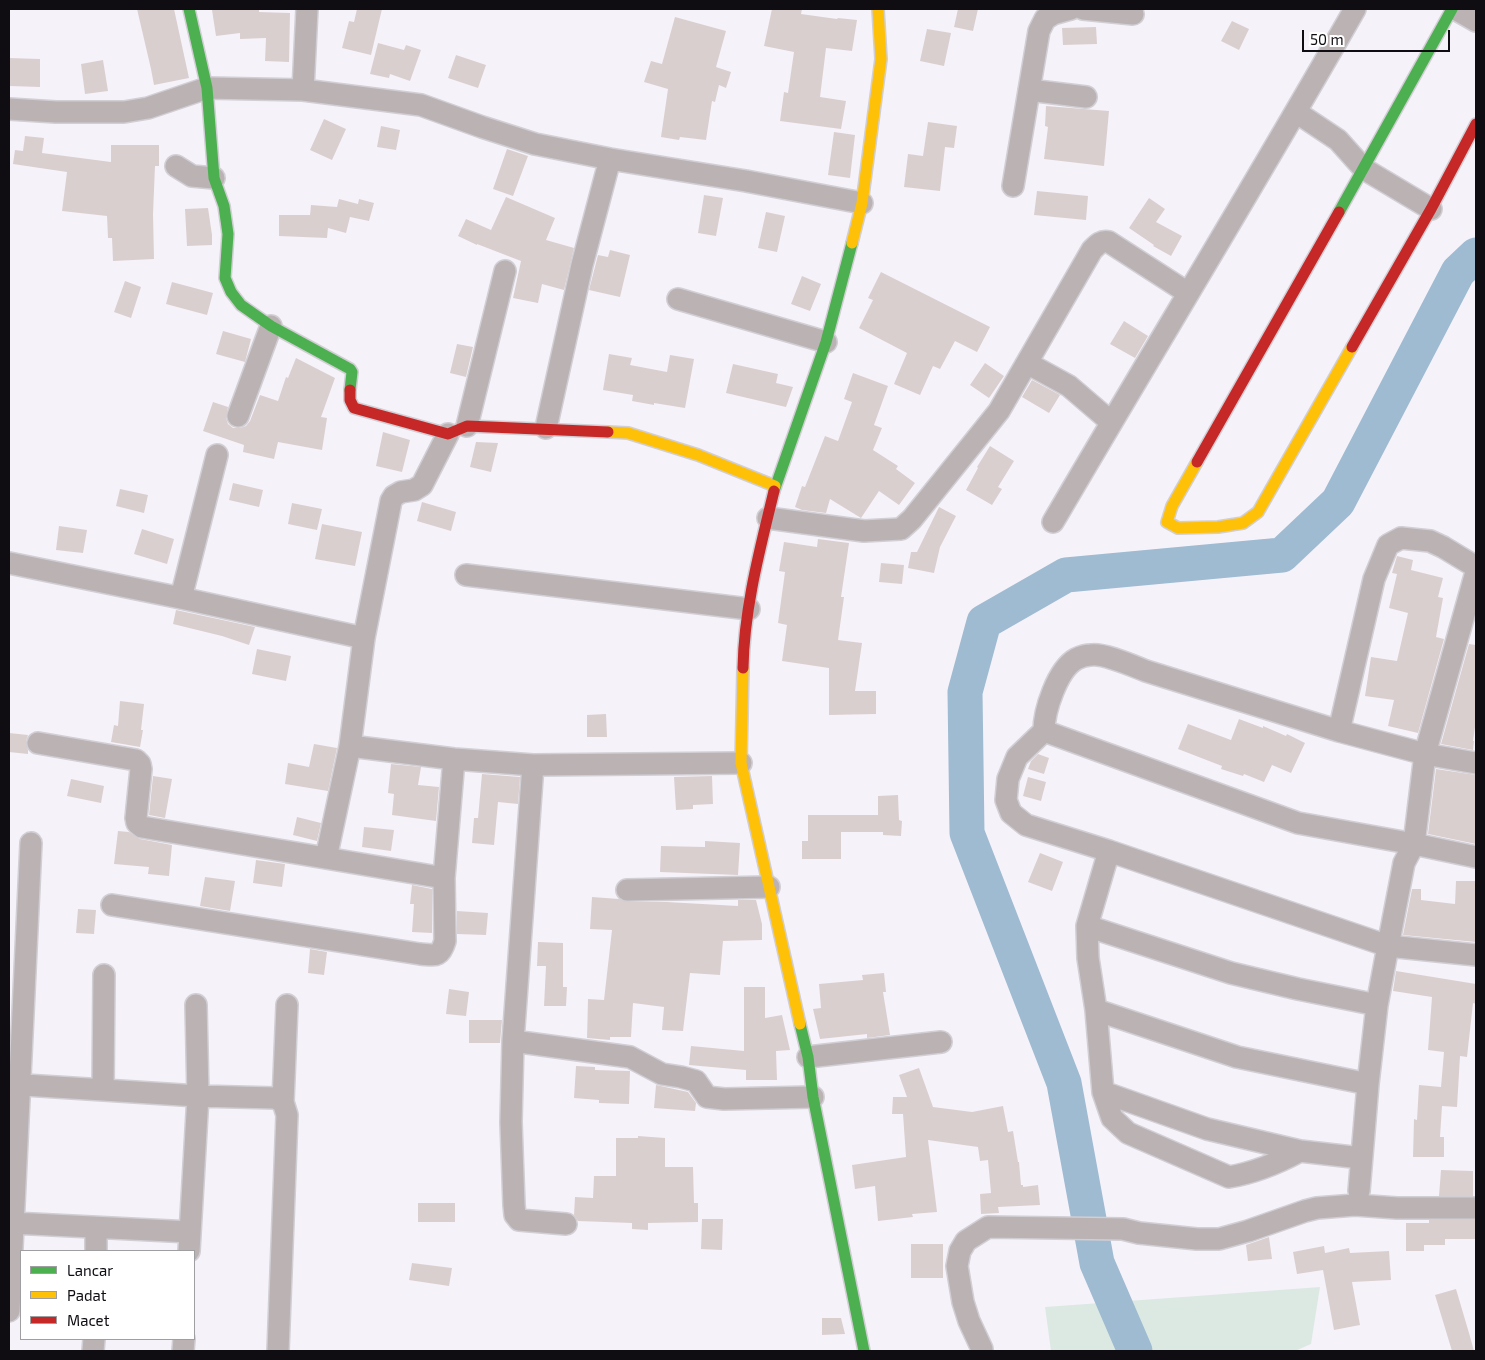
<!DOCTYPE html>
<html>
<head>
<meta charset="utf-8">
<style>
	body { margin:0 }
	#map { position:relative; width:1485px; height:1360px; overflow:hidden; background:#f6f2fa; font-family:"Exo 2",sans-serif }
	canvas { display:block }
	.frame { position:absolute; inset:0; border:10px solid #0f0c12; pointer-events:none }
	.legend { position:absolute; left:20px; top:1250px; width:175px; height:90px; box-sizing:border-box; background:#fff; border:1px solid #9f9ea0; margin:0; padding:6px 9px; list-style:none; font-size:15px; color:#0f0c12 }
	.legend li { display:flex; align-items:center; gap:10px; height:25px }
	.legend b { width:25px; border:1px solid #9f9ea0 }
	.scale { position:absolute; left:1302px; top:30px; width:148px; height:22px; box-sizing:border-box; border:2px solid #0f0c12; border-top:0; padding-left:6px; font-size:15px; line-height:18px; white-space:nowrap; color:#0f0c12; -webkit-text-stroke:4px #fff; paint-order:stroke }
</style>
</head>
<body>
<div id="map">
<canvas width="1485" height="1360"></canvas>
<div class="frame"></div>
<ul class="legend">
<li><b style="height:6px;background:#4caf50"></b>Lancar</li>
<li><b style="height:6px;background:#ffc107"></b>Padat</li>
<li><b style="height:6px;background:#c62828"></b>Macet</li>
</ul>
<div class="scale">50 m</div>
</div>
<script>
const g = document.querySelector('canvas').getContext('2d');
g.lineJoin = 'round';
function fillPath(path, color) {
  g.fillStyle = color;
  g.fill(path, 'evenodd');
}
function trace(path, color, width, dash) {
  g.strokeStyle = color;
  g.lineWidth = width;
  g.lineCap = dash ? 'butt' : 'round';
  g.setLineDash(dash || []);
  g.stroke(path);
}
fillPath(new Path2D(`
	M1320 1287 1311 1344 1295 1351H1051L1045 1307Z`), '#dce9e3');
trace(new Path2D(`
	M1135 1351 1097 1263 1064 1083 967 833 965 692 984 622 1066 575 1282 555 1338 502 1458 272 1476 255`), '#9ebbd1', 35);
fillPath(new Path2D(`
	M137 9H174L189 78 154 85 151 69Z
	M222 9H259V12L290 13 289 62 265 61 266 38 240 39V33L216 36 212 10Z
	M357 9H382L371 55 342 48 349 21 354 22Z
	M772 9H802L801 14 837 19 838 18 857 20 852 51 826 48 820 97 846 101 841 129 780 121 784 92 788 93 794 52 764 46Z
	M958 9H978L973 31 954 27Z
	M675 17 726 31 716 67 731 72 726 88 719 85 715 102 712 101 706 140 680 137 679 140 661 137 668 89 644 82 651 61 662 64Z
	M1232 21 1249 29 1239 50 1221 41Z
	M1096 27 1097 44 1063 45 1062 28Z
	M927 29 951 33 944 66 920 61Z
	M378 43 404 50 406 45 421 50 410 81 390 74 389 78 370 74Z
	M456 55 486 65 478 88 448 78Z
	M9 58 40 59V87L9 86Z
	M103 60 108 91 85 94 81 64Z
	M1046 106 1109 111 1104 166 1044 159 1048 127 1045 126Z
	M324 119 346 129 332 160 310 150Z
	M928 122 957 126 954 148 945 147 940 191 904 187 908 154 923 156Z
	M381 126 400 130 396 150 377 147Z
	M834 132 855 135 850 178 828 175Z
	M25 136 44 138 42 153 111 162V145H159V166H155L153 214 154 259 113 261 112 238H108L107 216 62 211 67 172 13 164 15 150 23 151Z
	M507 149 528 156 513 196 493 189Z
	M1037 191 1088 196 1086 220 1034 215Z
	M704 195 723 198 716 236 698 233Z
	M506 197 555 218 546 240 574 248 564 290 542 284 538 303 513 298 521 261 477 244V245L458 236 466 219 491 230Z
	M1149 198 1165 209 1156 222 1182 236 1171 256 1153 246 1154 245 1129 228Z
	M339 199 358 204 359 199 374 203 369 221 350 217 346 233 328 228 327 238 279 236V215H310L311 205 337 207Z
	M208 208 212 235V245L187 246 185 209Z
	M766 212 785 216 777 252 758 248Z
	M610 250 630 255 620 297 589 290 598 255 608 257Z
	M881 272 990 327 977 352 955 341 940 369 933 366 920 395 894 384 907 353 859 328 873 300 868 298Z
	M802 276 821 284 810 311 791 304Z
	M125 281 141 287 131 318 114 312Z
	M172 282 213 293 207 315 166 304Z
	M1124 321 1148 336 1135 358 1110 344Z
	M223 331 251 339 245 362 216 354Z
	M457 344 473 347 466 377 450 373Z
	M609 354 632 358 630 365 667 372 670 355 694 359 685 408 654 403V405L632 401 633 395 603 390Z
	M296 358 335 378 321 417 327 418 322 450 278 442 274 459 243 452 244 445 203 431 213 402 228 407 226 418 228 424 233 428H240L246 426 250 421 260 395 278 401 286 377 288 378Z
	M985 363 1004 376 989 398 970 385Z
	M733 364 778 374 776 383 793 387 786 407 726 393Z
	M853 373 888 386 874 425 882 428 873 450 898 466 896 469 915 483 899 505 879 491 861 518 830 499 826 513 802 510 795 507 802 486 805 487 825 436 838 441 852 402 844 399Z
	M1032 380 1060 395 1049 413 1022 397Z
	M383 432 410 440 402 472 376 466Z
	M476 442 498 443 491 472 470 467Z
	M990 446 1014 461 998 487 1002 489 992 505 966 490 978 468 977 467Z
	M233 483 263 490 259 507 229 500Z
	M120 489 148 495 144 513 116 506Z
	M422 502 456 512 451 531 417 521Z
	M292 503 322 509 317 530 288 524Z
	M939 507 956 516 940 547 934 573 908 568 911 552H917Z
	M322 524 362 532 355 566 315 559Z
	M59 526 87 530 83 553 56 550Z
	M142 529 174 539 167 564 134 554Z
	M818 539 849 543 841 597H844L838 640 862 643 855 691H876V714L829 715V668L782 661 787 625 778 623 785 572 779 571 784 542 817 547Z
	M1397 556 1413 560 1411 570 1443 578 1438 597 1443 598 1436 637 1444 639 1418 733 1388 726 1394 700 1365 696 1371 657 1397 661 1408 613 1389 608 1397 574 1392 573Z
	M881 563 904 565 902 584 879 582Z
	M176 610 255 627 249 645 222 636 173 624Z
	M1469 644 1476 645V720L1473 741H1474L1473 750 1441 744Z
	M257 649 291 656 286 681 252 674Z
	M120 701 144 704 141 730H143L140 747 111 742 114 725 118 726Z
	M606 714 607 737H587V715Z
	M1239 719 1263 728V726L1286 736 1287 734 1305 743 1291 773 1272 765 1264 782 1244 774 1243 776 1221 769 1222 766 1178 749 1188 724 1231 740Z
	M9 733 28 735 26 741 28 750V754L9 752Z
	M314 744 337 748 328 791 285 784 288 763 309 767Z
	M1038 754 1049 758 1044 774 1028 769 1031 761Z
	M391 764 421 767 418 785 439 787 436 821 392 815 394 794 388 793Z
	M1436 769 1476 775V844L1428 834Z
	M482 774 520 777 518 804 498 802 494 845 472 843 474 818H478Z
	M153 776 172 779 165 818 149 815Z
	M712 776 713 804 693 805V809L676 810 674 777Z
	M1028 777 1046 782 1041 801 1023 796Z
	M71 779 104 786 101 803 67 796Z
	M898 795 899 820 902 821 901 836 883 835V832H841V859H802V841H808V815H878V796Z
	M297 817 321 823 317 841 293 835Z
	M364 827 394 830 391 851 362 847Z
	M118 831 129 832 140 839 172 845 169 876 148 874 149 867 114 864Z
	M705 841 740 843 738 875 660 872 661 846 705 847Z
	M1040 853 1063 862 1052 891 1028 882Z
	M256 860 285 864 282 887 253 883Z
	M205 877 235 881 230 911 200 906Z
	M1456 881H1476V942L1403 935 1412 889H1421V900L1455 904Z
	M412 885 432 889V933L412 932 414 904H410Z
	M592 897 619 899 627 902H667L738 906V900H756L762 924V940L723 941 720 975 690 973 683 1031 662 1030 664 1007 633 1003 631 1037H610V1040L587 1038 588 999 604 1000 612 930 590 929Z
	M78 909 96 910 94 934 76 933Z
	M457 911 488 913 486 935 457 934Z
	M538 942 563 943V987H567L566 1006H544L546 966H537Z
	M310 949 327 952 324 975 308 973Z
	M1396 971 1476 984V1004L1473 1003 1467 1057 1460 1056 1457 1107 1442 1106 1440 1137H1444V1157H1413L1414 1119 1417 1120 1419 1085 1441 1087 1444 1052 1428 1050 1432 997 1393 991Z
	M884 973 886 992H883L890 1035 867 1038V1034L820 1039 813 1009 821 1008 819 984 863 980 862 975Z
	M744 987H765V1018L782 1015 790 1050 776 1051 777 1080H746V1070L689 1065 691 1046 744 1051Z
	M449 989 469 992 466 1016 446 1014Z
	M469 1020H502L500 1043H469Z
	M576 1066 595 1067V1070L630 1071 629 1104 599 1103V1100L574 1098Z
	M919 1068 933 1107 972 1112 1003 1106 1008 1132 1013 1131 1018 1162H1019L1021 1185H1023V1187L1038 1185 1040 1205 998 1207 999 1213 981 1214 980 1194 991 1193 988 1160 980 1161 978 1147 928 1140 937 1212 912 1214 913 1217 878 1221 875 1186 855 1189 852 1165 906 1157 903 1114H892L893 1097H907L899 1075Z
	M656 1085 688 1092 696 1103 695 1111 654 1108Z
	M638 1136 665 1138V1167H693L694 1203H698V1222L648 1223V1230L632 1229V1223L578 1221 574 1215 575 1197 593 1198 594 1176H616V1138H638Z
	M1441 1170 1473 1171V1196H1439Z
	M418 1203H455V1222H418Z
	M702 1219H723L722 1250 701 1249Z
	M1429 1220H1476V1239H1445V1245H1424V1251H1406V1223H1429Z
	M1269 1237 1272 1259 1248 1261 1246 1245Z
	M911 1244H943V1278H911Z
	M1324 1246 1325 1253 1349 1248 1350 1253 1389 1251 1391 1280 1352 1282 1360 1325 1334 1330 1323 1270 1297 1274 1293 1252Z
	M412 1263 452 1268 449 1286 409 1280Z
	M1456 1289 1469 1333 1474 1351H1452L1435 1295Z
	M822 1318H841L845 1334 822 1335Z`), '#dacfcf');
const street = new Path2D(`
	M1083 9 1133 14
	M1455 9 1476 21
	M303 90 307 9
	M1029 90 1086 97
	M9 109 56 112H124L148 108 207 88 303 90 421 105 482 127 535 144 610 159 746 181 862 203
	M1296 112 1338 140 1364 169 1431 209
	M176 166 192 176 214 178
	M1013 186 1039 31 1045 19 1053 14 1071 9
	M678 299 826 342
	M1027 363 1069 386 1111 422
	M238 416 271 326
	M467 426 505 271
	M546 428 582 265 610 159
	M768 518 864 531 901 529 912 519 999 411 1092 250C1097 245 1101 240 1109 242L1188 293
	M1053 522C1153 351 1257 181 1355 9
	M9 563 181 598 364 638
	M466 575 749 609
	M181 598 217 455
	M1044 731C1044 711 1057 670 1076 659 1080 657 1087 655 1091 655 1104 653 1133 666 1146 671L1339 731 1425 754 1476 763
	M1339 731 1374 579 1388 545 1401 538 1430 541 1443 547 1476 567
	M38 743 136 760 140 764 141 769 136 818 137 823 142 827 444 878
	M350 746 454 759 533 765 741 763
	M533 765 513 1041 511 1122 514 1205 515 1215 519 1220 566 1224
	M1109 851 1026 825 1011 813 1006 800 1008 779 1017 757 1044 731 1298 823 1414 844 1476 857
	M326 858 350 746 364 638 391 501 394 496 401 492 414 490 422 485 448 434
	M627 890 769 887
	M112 905 420 954C435 955 440 958 445 941L444 878 454 759
	M1087 926 1231 973 1298 989 1377 1005
	M1096 1010 1237 1057 1368 1084
	M513 1041 630 1057 662 1074 681 1077 696 1081 707 1097 724 1099 813 1097
	M808 1057 941 1042
	M9 1084 198 1096 275 1098 283 1102
	M103 1090 104 975
	M1103 1092 1207 1129 1300 1151 1361 1158
	M1300 1151C1278 1163 1253 1173 1229 1177L1128 1133 1112 1118 1103 1092 1096 1010 1088 958 1087 926 1109 851 1388 946 1476 955
	M1359 1191 1368 1084 1377 1005 1388 946 1404 863 1414 844 1425 754 1476 572
	M13 1223 190 1232
	M96 1251V1228
	M189 1251 198 1096 196 1005
	M9 1311 31 843
	M93 1351 94 1339
	M183 1351 184 1339
	M278 1351 287 1115 283 1102 287 1005
	M982 1351V1349L969 1321 963 1302 957 1266 960 1251 966 1241 988 1227 1123 1229 1139 1233 1197 1239H1219L1248 1231 1305 1211 1317 1208 1355 1205 1397 1208H1476`);
const fast = new Path2D(`
	M189 9 207 88 214 178 224 206 228 234 225 278 231 292 241 305 271 326 350 369 352 372 350 390
	M1339 212 1452 9
	M774 491 826 342 852 243
	M800 1024 808 1057 813 1097 864 1351`);
const slow = new Path2D(`
	M852 243 862 203 881 59 878 9
	M608 432 628 433 698 455 775 486
	M1197 462 1172 506 1167 522 1178 528 1218 527 1243 523 1258 512 1352 347
	M743 668 741 763 800 1024`);
const jam = new Path2D(`
	M1352 347 1431 209 1476 124
	M350 390V400L354 408 448 434 467 426 608 432
	M1197 462 1339 212
	M743 668C744 608 760 549 774 491`);
trace(street, '#d1ced4', 24);
trace(fast, '#d1ced4', 14);
trace(slow, '#d1ced4', 14);
trace(jam, '#d1ced4', 14);
trace(street, '#bab2b3', 21);
trace(fast, '#4caf50', 11);
trace(slow, '#ffc107', 11);
trace(jam, '#c62828', 11);
</script>
</body>
</html>
